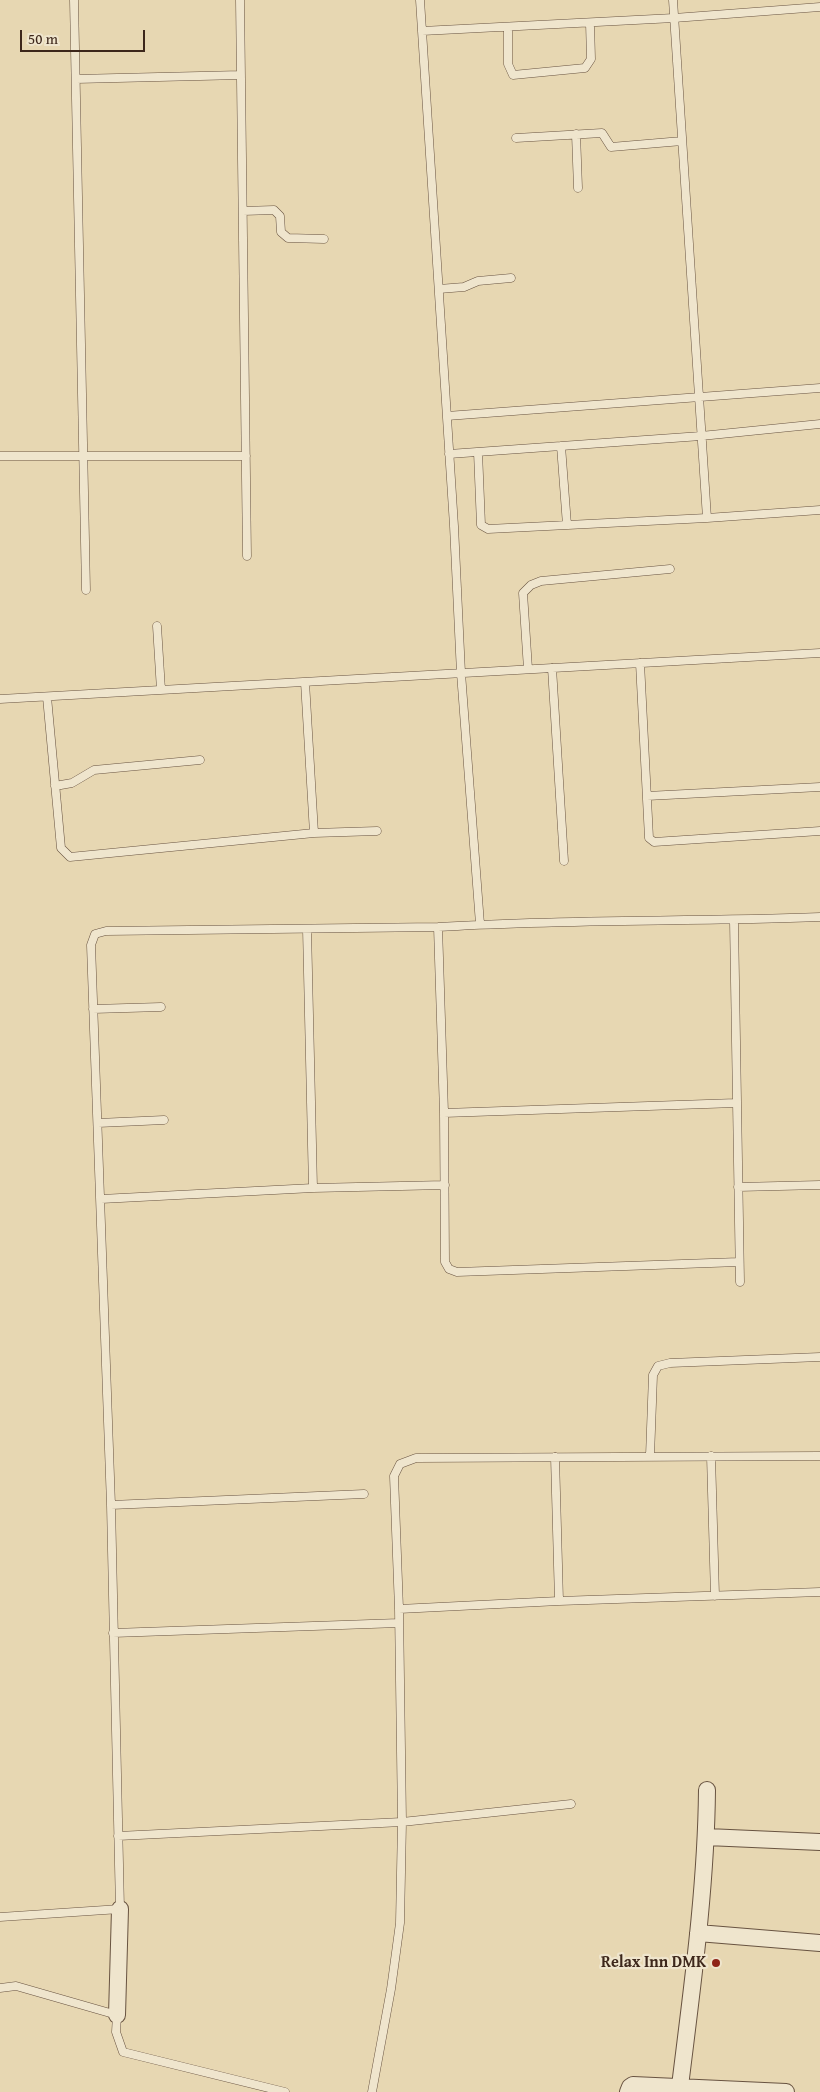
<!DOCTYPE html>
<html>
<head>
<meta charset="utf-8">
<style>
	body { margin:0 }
	#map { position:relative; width:820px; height:2092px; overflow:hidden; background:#e7d7b2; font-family:"Gentium Book Plus",serif }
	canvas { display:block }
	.scale { position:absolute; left:20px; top:30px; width:125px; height:22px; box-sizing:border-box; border:2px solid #3d271b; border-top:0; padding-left:6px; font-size:15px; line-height:18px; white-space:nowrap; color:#3d271b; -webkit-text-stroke:4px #efe5cd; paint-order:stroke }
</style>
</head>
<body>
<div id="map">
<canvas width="820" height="2092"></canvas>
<div class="scale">50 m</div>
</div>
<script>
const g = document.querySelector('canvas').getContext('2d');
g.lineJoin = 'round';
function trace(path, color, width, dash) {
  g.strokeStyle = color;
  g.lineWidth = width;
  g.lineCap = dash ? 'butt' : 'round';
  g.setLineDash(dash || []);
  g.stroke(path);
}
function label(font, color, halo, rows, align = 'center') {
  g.font = font + ' "Gentium Book Plus",serif';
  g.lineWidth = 4.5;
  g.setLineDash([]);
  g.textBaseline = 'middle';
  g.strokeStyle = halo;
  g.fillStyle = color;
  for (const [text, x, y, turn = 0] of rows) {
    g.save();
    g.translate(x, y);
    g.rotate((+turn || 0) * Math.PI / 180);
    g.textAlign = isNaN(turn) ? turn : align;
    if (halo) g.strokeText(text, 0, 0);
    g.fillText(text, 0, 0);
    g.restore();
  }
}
const lane = new Path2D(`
	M74 0 86 590
	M240 0 247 556
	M420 0 454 526 461 673 480 924
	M673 0 707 518
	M508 27V64L513 75 585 68 591 59 590 23
	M422 31 674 18 820 7
	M76 79 241 75
	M576 134 578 188
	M516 138 602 133 611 147 682 141
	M243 211 274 210 280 216 281 232 288 238 324 239
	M439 289 464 287 478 281 511 278
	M447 416 820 388
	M561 446 567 525
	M478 452 481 525 488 529 707 518 820 510
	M449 454 701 436 820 424
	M0 456H246
	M157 626 161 690
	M640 663 649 838 654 842 820 831
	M552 668 564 861
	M528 669 523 593 531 585 541 581 670 569
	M305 682 314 833
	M47 697 61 848 70 857 314 833 377 831
	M0 699 820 653
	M55 786 72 783 94 770 200 760
	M647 796 820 787
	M734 921 740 1282
	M438 927 444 1113 445 1262 449 1269 457 1272 739 1262
	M307 929 313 1188
	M93 1009 161 1007
	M444 1113 736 1103
	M98 1123 164 1120
	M738 1187 820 1185
	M101 1199 313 1188 445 1185
	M650 1456 653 1375 658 1366 670 1363 820 1357
	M711 1456 715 1596
	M555 1457 559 1601
	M111 1505 364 1494
	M399 1609 559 1601 820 1592
	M113 1633 399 1623
	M118 1836 402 1822 571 1804
	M0 1917 120 1909 111 1505 91 945 95 934 106 931 438 927C565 919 693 922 820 917
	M0 1988 16 1986 117 2015 116 2032 123 2052 285 2092
	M372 2092 391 1989 400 1923 402 1822 399 1609 394 1476 400 1464 416 1458 820 1456`);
const street = new Path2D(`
	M707 1837 820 1842
	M698 1933 820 1943
	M117 2015 120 1909
	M680 2086C692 1988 706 1889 707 1790
	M628 2092 630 2087 633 2085 786 2092`);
trace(lane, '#685341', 9);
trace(street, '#685341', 18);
trace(lane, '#efe5cd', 8);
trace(street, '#efe5cd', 16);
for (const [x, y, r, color] of [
	[716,1963,5,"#8f2418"]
]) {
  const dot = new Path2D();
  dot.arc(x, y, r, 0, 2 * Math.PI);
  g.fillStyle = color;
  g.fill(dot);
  trace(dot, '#efe5cd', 2);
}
label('bold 16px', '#3d271b', '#efe5cd', [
	["Relax Inn DMK",706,1963]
], 'right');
</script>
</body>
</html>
